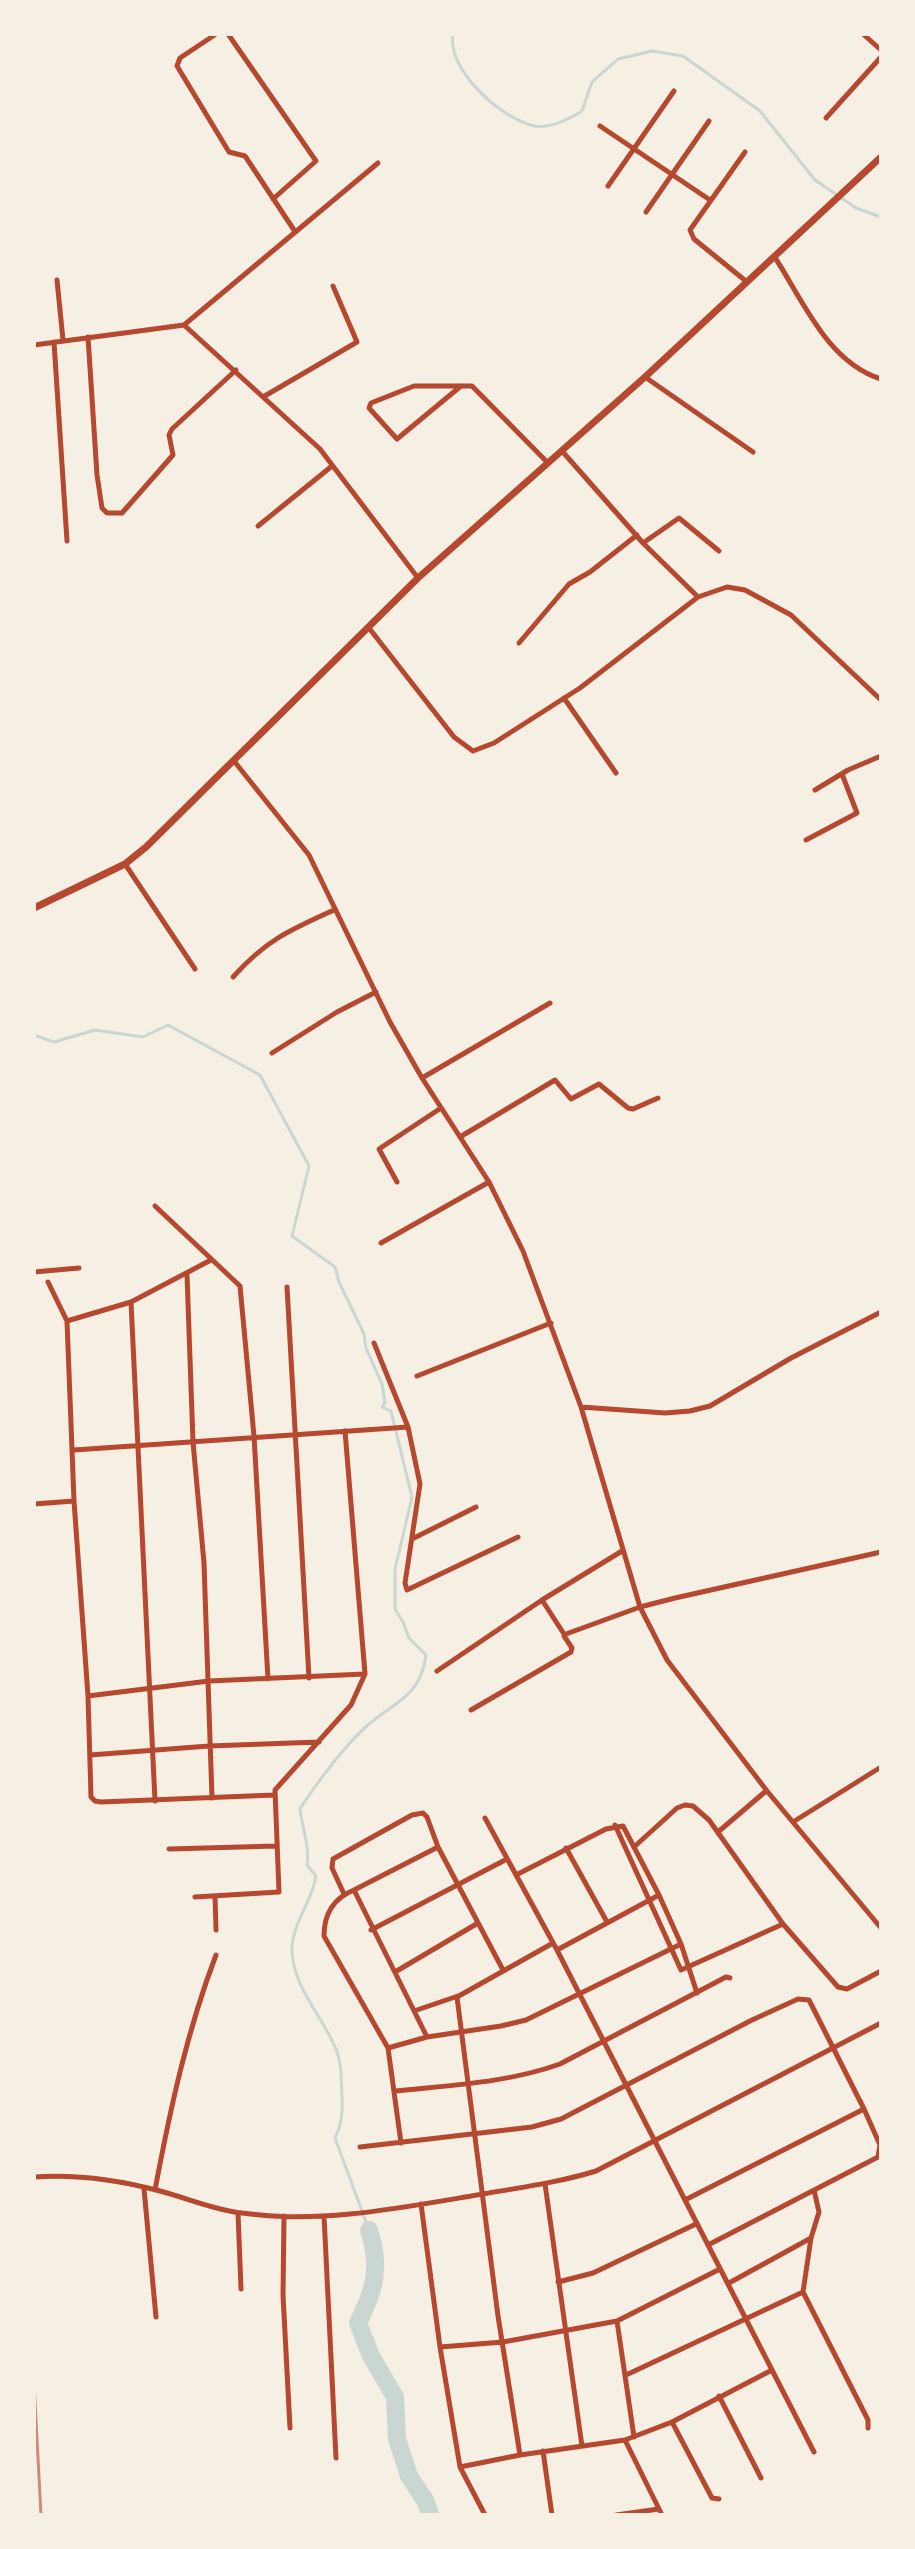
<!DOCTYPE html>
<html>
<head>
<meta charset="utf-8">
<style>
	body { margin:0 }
	#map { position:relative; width:915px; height:2549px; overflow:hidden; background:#f6efe4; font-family:Montserrat,sans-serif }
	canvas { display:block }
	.frame { position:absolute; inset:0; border:36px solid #f6efe4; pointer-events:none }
</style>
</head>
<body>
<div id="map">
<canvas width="915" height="2549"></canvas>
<div class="frame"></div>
</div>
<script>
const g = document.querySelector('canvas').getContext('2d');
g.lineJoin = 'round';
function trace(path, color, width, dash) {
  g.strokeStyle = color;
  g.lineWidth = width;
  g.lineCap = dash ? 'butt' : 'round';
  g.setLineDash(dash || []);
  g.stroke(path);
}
trace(new Path2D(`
	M453 34C446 69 502 120 535 126 550 129 569 119 582 111L592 82 618 59 652 51 683 56 760 111 815 180 856 208 881 217
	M34 1035 54 1042 95 1030 143 1037 168 1025 260 1075 309 1166 292 1236 335 1267 339 1282 364 1334 366 1348 382 1384 385 1403 382 1407 391 1411 412 1497 395 1569V1609L403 1622 409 1638 426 1655C421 1696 396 1701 368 1725 346 1744 315 1785 300 1809 302 1827 310 1848 307 1865L316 1876C312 1903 291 1924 292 1952 294 1988 322 2016 335 2047 342 2062 341 2080 342 2096 343 2111 342 2125 335 2138L369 2230`), '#c9d6d2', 3);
trace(new Path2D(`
	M369 2230C381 2267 375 2289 358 2323L371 2356 395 2397 397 2439 409 2476 426 2502 430 2515`), '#c9d6d2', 18);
trace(new Path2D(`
	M216 34 180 58 177 66 229 152 245 156 294 230
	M228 34 316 161 273 199
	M863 34 881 50
	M826 118 881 57
	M600 126 710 200
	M745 152 690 230 694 239 747 282
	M608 186 674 91
	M646 212 709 121
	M774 256C803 300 827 362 881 379
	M57 280 63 340
	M184 325 378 163
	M88 337 97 475 102 508 107 513H122L173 455 169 435 172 429 236 370
	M54 342 67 541
	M34 345 184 325 320 449 418 578
	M645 377 753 452
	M461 386 397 439 369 408 371 403 414 386H472L548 463
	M263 397 357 342 333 286
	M562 451 643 543 698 597
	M258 526 332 466
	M643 543 679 518 719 551
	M369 628 454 737 473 751 494 743 580 688 698 597 727 587 745 590 791 615 881 700
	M519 643 569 584 590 572 637 535
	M564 698 616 773
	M234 761 309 855 390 1022 422 1078 489 1182 523 1251 581 1407 640 1607 667 1660 767 1791 881 1928
	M815 790 848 770 881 756
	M806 840 857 813 842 774
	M125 864 195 969
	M233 977C266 940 290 930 334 910
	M272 1053 337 1012 376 992
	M422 1078 550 1003
	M460 1137 555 1080 571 1099 599 1084 628 1108 633 1109 658 1098
	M397 1182 379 1149 441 1108
	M155 1206 240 1286 254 1436 268 1679
	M381 1243 489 1182
	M34 1272 79 1268
	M187 1275 193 1442 204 1563 212 1798
	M48 1282 67 1321 74 1501 88 1696 91 1797 95 1801 101 1802 274 1795
	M287 1287 309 1678
	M131 1302 155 1801
	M67 1321 131 1302 211 1260
	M374 1343 408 1427 420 1484 405 1583 407 1590 518 1537
	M417 1376 551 1323
	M581 1407 665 1413 690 1411 710 1406 791 1358 881 1312
	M74 1450 408 1427
	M34 1504 74 1501
	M412 1539 476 1507
	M542 1600 564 1634
	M437 1671 542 1600 622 1551
	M88 1696 209 1681 365 1674 345 1431
	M471 1710 571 1652 572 1648 564 1636 566 1634 640 1607 675 1598 881 1552
	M90 1755 209 1746 319 1742
	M485 1818 557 1950 814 2452
	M793 1822 881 1767
	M615 1825 681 1970 783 1924
	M718 1832 766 1791
	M634 1847 677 1808 685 1805 693 1806 709 1820 783 1924 838 1987 847 1989 881 1971
	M566 1848 607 1922
	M169 1849 276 1846
	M516 1875 606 1829 623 1826 659 1895 681 1944 697 1993
	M354 1890C334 1898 324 1914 324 1936L388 2048 401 2143
	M344 1894 332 1868 333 1859 412 1815 423 1813 427 1817 438 1847 503 1970
	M215 1896 216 1930
	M195 1897 279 1892 275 1790 351 1705 365 1674
	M371 1930 507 1859
	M553 1943 457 1997 498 2316 520 2455 625 2440 672 2422 772 2370
	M557 1950 659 1895
	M395 1972 478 1923
	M414 2011 458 1996
	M427 2037 354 1890 438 1847
	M388 2048 427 2037 501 2026 526 2020 681 1944
	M395 2091C451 2085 507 2083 560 2064L726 1977 730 1978
	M360 2147 532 2127 561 2119 752 2020 798 1999 809 2000 864 2109 685 2200
	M34 2177C76 2174 119 2180 160 2191 187 2198 214 2210 242 2213 320 2224 400 2208 477 2195 517 2188 557 2183 596 2171L881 2023
	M545 2184 582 2446
	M144 2189 156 2317
	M155 2190C170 2110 187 2031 216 1955
	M421 2204 440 2347 460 2467 485 2515
	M238 2213 241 2289
	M284 2216 283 2295 290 2428
	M324 2216 336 2458
	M708 2245 878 2157 880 2145 864 2109
	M558 2282 593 2273 696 2224
	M729 2283 811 2238
	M803 2292 811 2238 819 2212 814 2190
	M617 2321 634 2437
	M440 2347 503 2342 617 2321 720 2269
	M626 2375 803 2292 868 2420V2428
	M719 2396 761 2478
	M672 2422 712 2498 719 2499
	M625 2440 662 2515
	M543 2451 552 2515
	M460 2467 520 2455
	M616 2515 659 2509`), '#b5482f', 5);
trace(new Path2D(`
	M34 908 125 864 146 847 418 578 645 377 881 157`), '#b5482f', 7);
trace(new Path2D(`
	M34 2382 41 2515`), '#cf8b77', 3);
</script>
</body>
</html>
